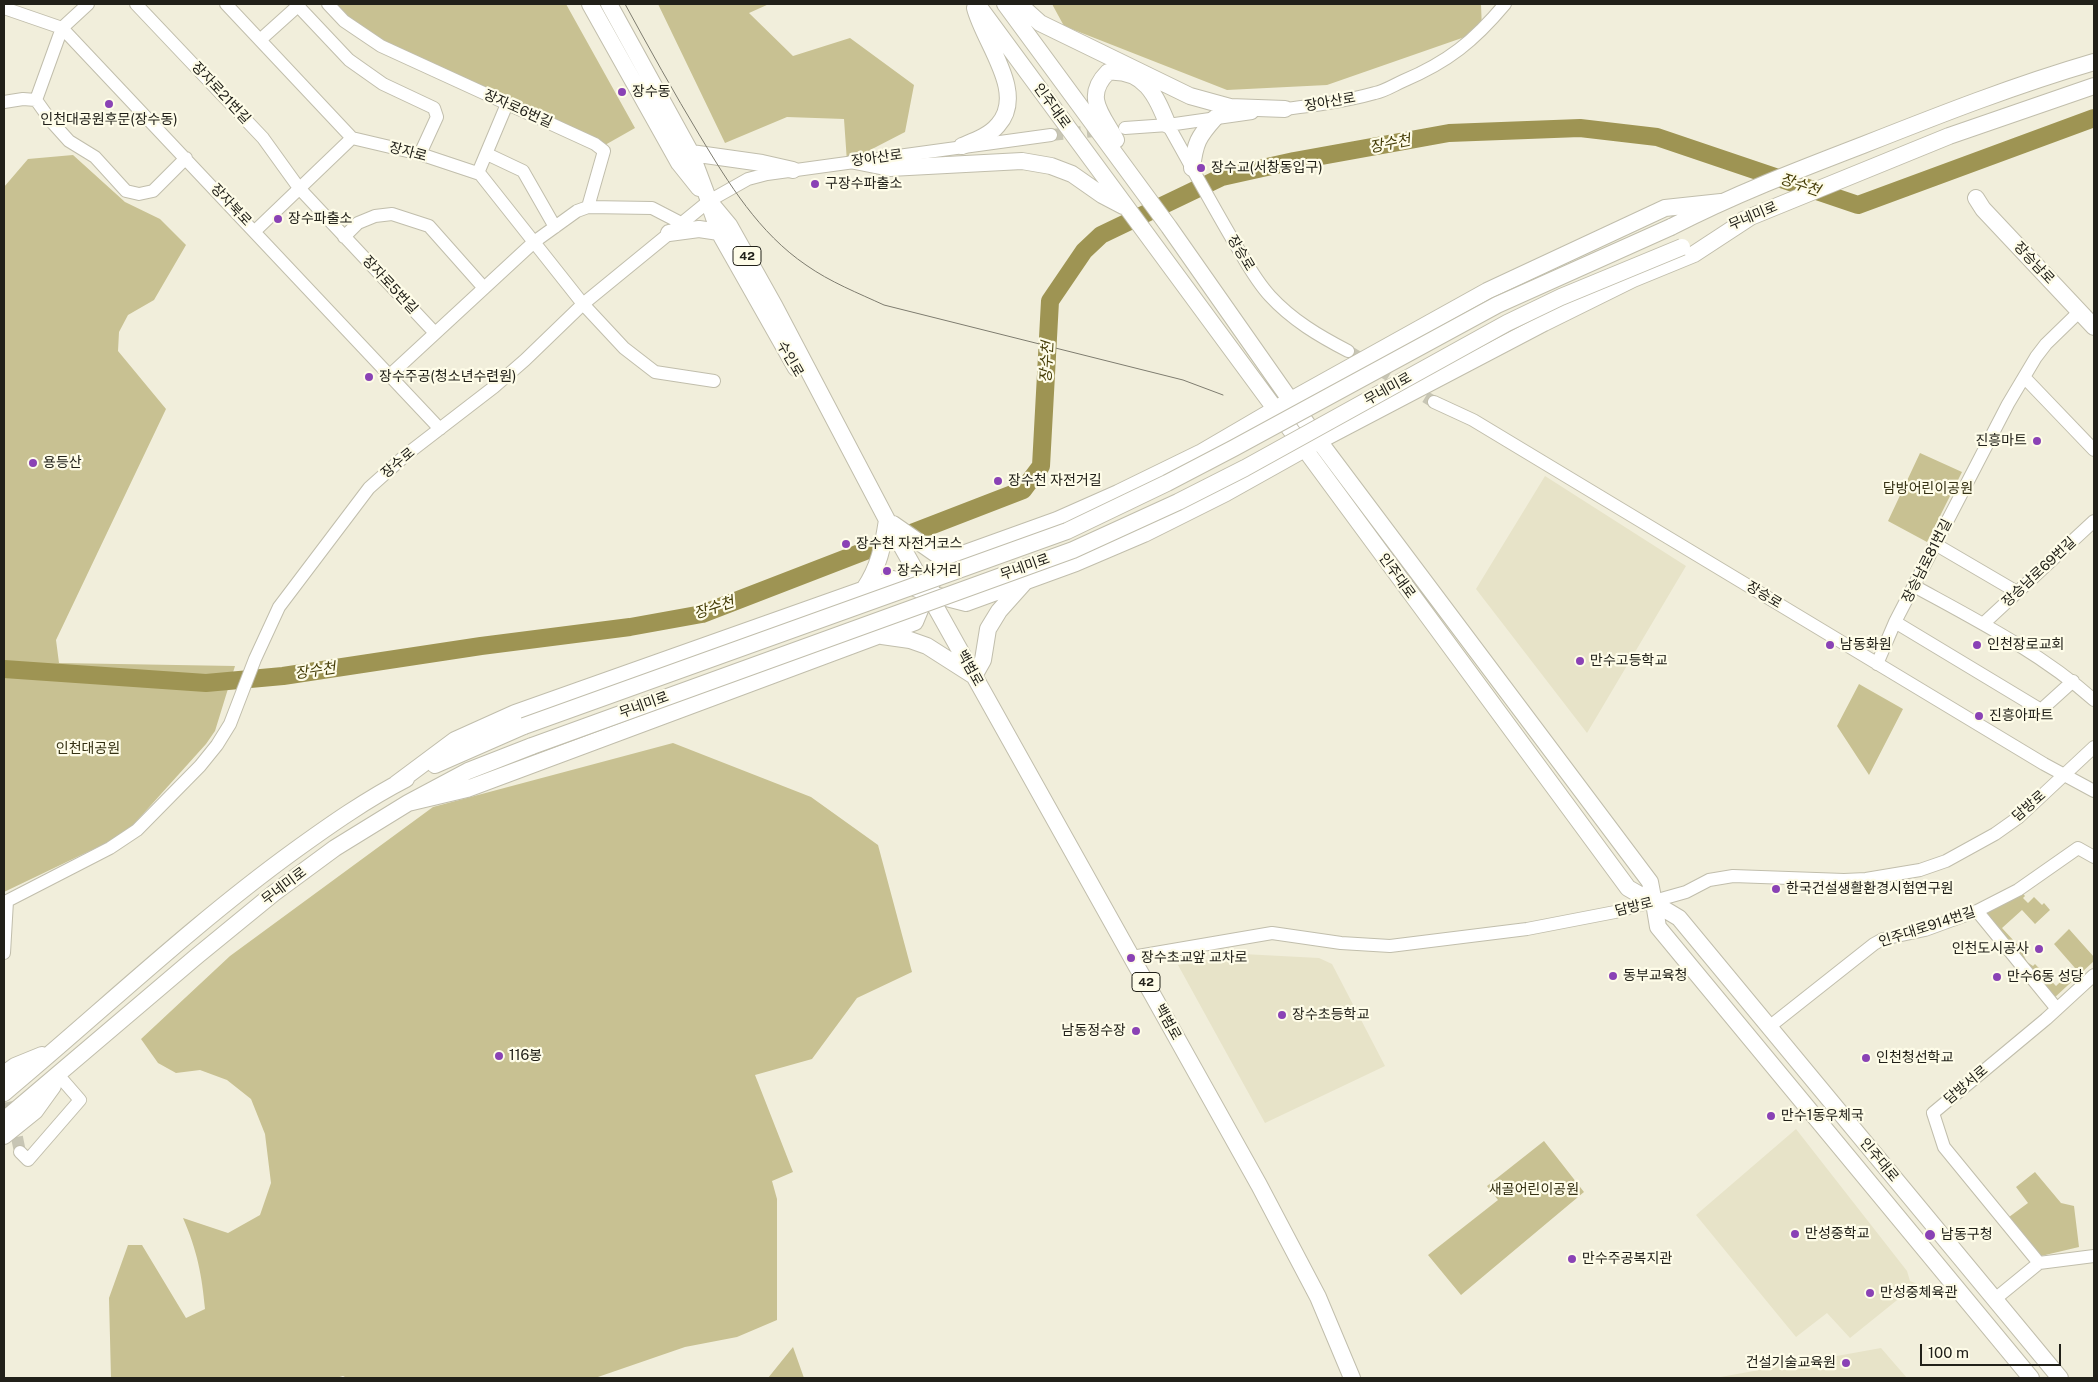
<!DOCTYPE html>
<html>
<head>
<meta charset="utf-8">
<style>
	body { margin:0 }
	#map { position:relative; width:2098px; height:1382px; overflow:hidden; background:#f1eedb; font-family:"Public Sans",sans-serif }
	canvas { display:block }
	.frame { position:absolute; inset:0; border:5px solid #212019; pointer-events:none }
	.scale { position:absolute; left:1920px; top:1344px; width:141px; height:22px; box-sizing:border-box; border:2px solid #212019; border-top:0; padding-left:6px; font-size:15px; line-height:18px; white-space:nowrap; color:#212019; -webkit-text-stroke:4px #fefce8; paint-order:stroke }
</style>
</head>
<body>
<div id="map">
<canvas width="2098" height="1382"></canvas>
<div class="frame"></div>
<div class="scale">100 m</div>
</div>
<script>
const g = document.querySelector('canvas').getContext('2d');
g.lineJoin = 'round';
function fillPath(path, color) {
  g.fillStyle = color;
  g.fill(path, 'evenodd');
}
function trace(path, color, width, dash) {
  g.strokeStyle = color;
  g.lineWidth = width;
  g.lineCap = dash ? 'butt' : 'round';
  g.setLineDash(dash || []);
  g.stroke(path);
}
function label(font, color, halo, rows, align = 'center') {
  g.font = font + ' "Public Sans","Noto Sans KR",sans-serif';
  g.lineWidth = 4.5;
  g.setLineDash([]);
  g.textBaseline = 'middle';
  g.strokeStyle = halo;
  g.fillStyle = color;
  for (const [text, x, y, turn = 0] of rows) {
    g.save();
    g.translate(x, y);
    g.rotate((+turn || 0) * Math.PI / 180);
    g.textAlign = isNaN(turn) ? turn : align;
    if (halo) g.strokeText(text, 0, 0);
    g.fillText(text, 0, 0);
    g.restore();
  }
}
fillPath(new Path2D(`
	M1545 476 1686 566 1587 733 1476 589Z
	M1243 954 1319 958 1332 964 1385 1066 1265 1123 1178 965Z
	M1796 1129 1907 1271 1910 1281 1917 1284 1850 1338 1827 1313 1796 1337 1696 1215Z
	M1881 1348 1907 1378H1715Z`), '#e7e3c8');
fillPath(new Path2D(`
	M334 4H566L635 128 605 145 388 45 347 17Z
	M658 4H769L749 13 793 56 850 38 914 85 905 132 847 162 844 119 787 117 725 143Z
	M1052 4H1481L1482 31 1327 85 1227 90 1064 26Z
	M73 155 125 202 160 219 186 245 154 300 128 315 119 332 118 351 166 409 56 640 59 663 235 666 215 731 206 744 125 834 4 892V187L28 159Z
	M1920 453 1962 472 1927 542 1888 521Z
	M1859 684 1903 709 1869 775 1837 726Z
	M673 743 811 797 878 845 912 972 857 998 812 1059 755 1075 793 1172 772 1181 777 1199V1320L737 1337 685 1347 595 1378H347L343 1376 336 1378H111L109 1298 128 1245H142L186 1318 205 1309C202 1275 197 1250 183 1218L228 1233 260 1215 271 1183 265 1134 251 1099 227 1080 200 1070 176 1073 158 1063 141 1039 230 956 433 807Z
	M2020 890 2025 896 2023 898 2028 903 2034 897 2042 905 2044 903 2050 910 2035 924 2022 910 2002 928 2026 954 2024 956 2027 962 2033 966 2035 964 2056 986 2075 968 2054 944 2069 929 2094 957V961L2053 999 1981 914Z
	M1544 1141 1584 1192 1461 1295 1428 1255 1498 1200 1487 1186Z
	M2035 1172 2061 1203 2074 1206 2079 1247 2041 1256 2009 1217 2028 1203 2016 1187Z
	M793 1347 804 1378H768Z`), '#c8c192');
trace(new Path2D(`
	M4 669 206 683 283 676 481 646 630 627 702 614 1023 490 1041 466 1050 301 1084 251 1101 235 1222 177 1294 161 1449 133 1580 128 1657 137 1858 205 2094 118`), '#9e9453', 18);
trace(new Path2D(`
	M1051 135 1105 130
	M1348 351 1434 402
	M6 1084 20 1152`), '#c7c5b4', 12, [12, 6]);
const minor = new Path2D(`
	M88 4 62 28 36 100 51 121 69 141 95 157 126 191 139 194 153 191 186 158
	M136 4 263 138 299 188 435 333
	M226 4 352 138 420 154 480 174 583 304 624 348 655 372 714 381
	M328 4 344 21 381 46 595 144 604 151 588 207 577 211 534 242 390 375
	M298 6 349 60 383 84 434 108 437 117 420 154
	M4 8 62 28 440 429
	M260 40 300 4
	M4 102 23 99 36 100
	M1277 110C1310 106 1343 102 1375 93 1385 91 1394 85 1403 81 1448 62 1474 41 1505 4
	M1168 125C1190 164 1211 203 1234 242 1245 260 1255 280 1270 296 1292 320 1319 336 1348 351
	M1125 128 1168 125 1252 113
	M487 154 523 171 555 227
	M478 173 507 104
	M588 207 652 208 681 223
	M255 231 352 138
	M344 237 358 223 375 216 392 214 429 226 484 288
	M2024 377 2094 450
	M1434 402 1473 420 2044 764 2094 791
	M1935 544 2017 592
	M1914 586C1976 620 2041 653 2094 700
	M1895 622 2041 710 2073 681
	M1983 624 2094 521
	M1877 664 1895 622 2008 404 2036 357 2046 344 2080 311
	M1977 911 2057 1009
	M4 953 7 901 110 848 137 830 200 766 217 745 230 724 255 659 279 607 369 488 407 454 494 387 525 360 583 304 709 201 748 179 767 174 1051 135
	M1132 957 1272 933 1341 943 1390 946 1527 929 1615 912 1686 892 1709 880 1733 876 1844 880 1866 879 1920 870 1946 861 1995 834 2019 817 2094 747
	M1769 1027 1874 944 1883 939 1925 930 1977 911 2018 890 2078 848 2094 857
	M20 1152 28 1160 80 1100 60 1077
	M2039 1263 1944 1147 1933 1113 2046 1019 2094 975
	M1995 1299 2039 1263 2094 1256`);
const major = new Path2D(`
	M590 4 679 163 699 188
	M609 4 691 153 709 201 729 225 775 307 887 520 1259 1185 1318 1297 1352 1378
	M977 4 1628 888 1654 903 1658 927 2031 1378
	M1005 4 1169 227 1319 441 1650 882 1654 903 1679 918 2060 1378
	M1019 4 1040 23 1190 96 1230 107 1285 109
	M1116 140C1102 114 1083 97 1108 72 1145 69 1156 96 1168 125
	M962 146C974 141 989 136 998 125 1027 93 984 43 975 8
	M691 153 762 163 793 170
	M855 161 890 168 1022 161 1051 166 1072 174 1102 195 1123 206
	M1192 168C1195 143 1198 137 1215 118
	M1976 198 1983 209 2094 327
	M711 209 719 232 796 368
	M1743 220 1949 136 2094 86
	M1671 227C1733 195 1798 170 1863 145 1939 115 2015 85 2094 62
	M669 233 699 229 719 232
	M893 524 936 554 957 553
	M864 589C879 567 883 546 887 520
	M882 636 910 640 927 646 974 676 983 660 988 629 999 611 1024 583
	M435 765 524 726
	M396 784 455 740 515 713 893 579 927 593 943 561 1057 520 1118 493 1202 452 1291 400 1487 291 1665 208 1721 202
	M408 803 467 789 915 622 927 593 966 603 1076 563 1144 534 1226 493 1319 441 1544 323 1633 279 1694 254 1752 216
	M4 1074 15 1066 42 1055
	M4 1093C101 1012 192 925 294 851 330 825 367 799 406 779
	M4 1120 197 956 274 893 335 848 408 803 468 771 532 746
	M4 1136 35 1111 53 1086`);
trace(minor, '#c1beac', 14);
trace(major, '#c1beac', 18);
trace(minor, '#fff', 12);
trace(major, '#fff', 16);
trace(new Path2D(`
	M625 4C649 48 674 93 700 136 729 184 759 233 806 265 830 282 858 293 884 305L1183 380 1223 395`), '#7e7c6f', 1);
const majorBridge = new Path2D(`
	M524 726 1067 531 1167 483 1234 448 1497 305 1671 227
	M532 746 1073 550 1178 502 1245 468 1507 323 1561 297 1682 247`);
trace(majorBridge, '#c1beac', 18, []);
trace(majorBridge, '#fff', 16);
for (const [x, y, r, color] of [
	[622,92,5,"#8a42b5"],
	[109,104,5,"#8a42b5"],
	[1201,168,5,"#8a42b5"],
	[815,184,5,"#8a42b5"],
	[278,219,5,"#8a42b5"],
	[369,377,5,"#8a42b5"],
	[2037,441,5,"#8a42b5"],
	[33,463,5,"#8a42b5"],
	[998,481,5,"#8a42b5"],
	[846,544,5,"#8a42b5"],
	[887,571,5,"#8a42b5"],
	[1830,645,5,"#8a42b5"],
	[1977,645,5,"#8a42b5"],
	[1580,661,5,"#8a42b5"],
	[1979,716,5,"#8a42b5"],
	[1776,889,5,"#8a42b5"],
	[2039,949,5,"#8a42b5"],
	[1131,958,5,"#8a42b5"],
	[1613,976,5,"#8a42b5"],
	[1997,977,5,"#8a42b5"],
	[1282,1015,5,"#8a42b5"],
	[1136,1031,5,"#8a42b5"],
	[499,1056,5,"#8a42b5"],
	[1866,1058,5,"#8a42b5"],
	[1771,1116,5,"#8a42b5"],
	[1795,1234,5,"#8a42b5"],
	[1930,1235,6,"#8a42b5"],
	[1572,1259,5,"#8a42b5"],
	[1870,1293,5,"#8a42b5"],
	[1846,1363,5,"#8a42b5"]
]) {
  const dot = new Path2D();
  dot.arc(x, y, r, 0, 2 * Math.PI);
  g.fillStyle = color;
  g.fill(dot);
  trace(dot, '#fefce8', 2);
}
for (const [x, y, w] of [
	[747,256,28],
	[1146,982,28]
]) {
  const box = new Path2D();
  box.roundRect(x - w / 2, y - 9.5, w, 19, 4);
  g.fillStyle = '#fefce8';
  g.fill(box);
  trace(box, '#212019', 1);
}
label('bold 12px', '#212019', null, [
	["42",747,256],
	["42",1146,982]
]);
label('14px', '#212019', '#fefce8', [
	["장수동",632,92],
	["인천대공원후문(장수동)",109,120,"center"],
	["장수교(서창동입구)",1211,168],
	["구장수파출소",825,184],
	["장수파출소",288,219],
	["장수주공(청소년수련원)",379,377],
	["진흥마트",2027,441,"right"],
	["용등산",43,463],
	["장수천 자전거길",1008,481],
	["장수천 자전거코스",856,544],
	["장수사거리",897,571],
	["남동화원",1840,645],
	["인천장로교회",1987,645],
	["만수고등학교",1590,661],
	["진흥아파트",1989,716],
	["한국건설생활환경시험연구원",1786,889],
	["인천도시공사",2029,949,"right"],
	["장수초교앞 교차로",1141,958],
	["동부교육청",1623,976],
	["만수6동 성당",2007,977],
	["장수초등학교",1292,1015],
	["남동정수장",1126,1031,"right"],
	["116봉",509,1056],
	["인천청선학교",1876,1058],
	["만수1동우체국",1781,1116],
	["만성중학교",1805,1234],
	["남동구청",1941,1235],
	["만수주공복지관",1582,1259],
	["만성중체육관",1880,1293],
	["건설기술교육원",1836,1363,"right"]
], 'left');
label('14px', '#212019', '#fefce8', [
	["장자로21번길",221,93,47],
	["장아산로",1330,102,-10],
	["인주대로",1052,106,54],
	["장자로6번길",518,109,24],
	["장자로",408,152,15],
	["장아산로",877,158,-8],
	["장자북로",231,205,47],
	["무네미로",1753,216,-23],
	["장승로",1241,253,59],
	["장승남로",2034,263,47],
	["장자로5번길",390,285,47],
	["수인로",790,359,60],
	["무네미로",1388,389,-29],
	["장수로",398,463,-40],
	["장승남로81번길",1927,561,-63],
	["무네미로",1025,567,-20],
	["장승남로69번길",2039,572,-43],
	["인주대로",1397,576,54],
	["장승로",1764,595,31],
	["백범로",970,668,61],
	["무네미로",644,705,-20],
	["담방로",2029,806,-41],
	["무네미로",284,886,-37],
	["담방로",1634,907,-14],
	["인주대로914번길",1927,927,-18],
	["백범로",1168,1022,61],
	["담방서로",1966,1085,-40],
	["인주대로",1879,1160,50]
]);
label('14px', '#353113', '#fefce8', [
	["담방어린이공원",1928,489],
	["인천대공원",88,749],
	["새골어린이공원",1534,1190]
]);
label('italic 15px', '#453d07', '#fefce8', [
	["장수천",1390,144,-11],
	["장수천",1800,185,19],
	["장수천",1047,362,-87],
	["장수천",714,608,-18],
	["장수천",315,671,-8]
]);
</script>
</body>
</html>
